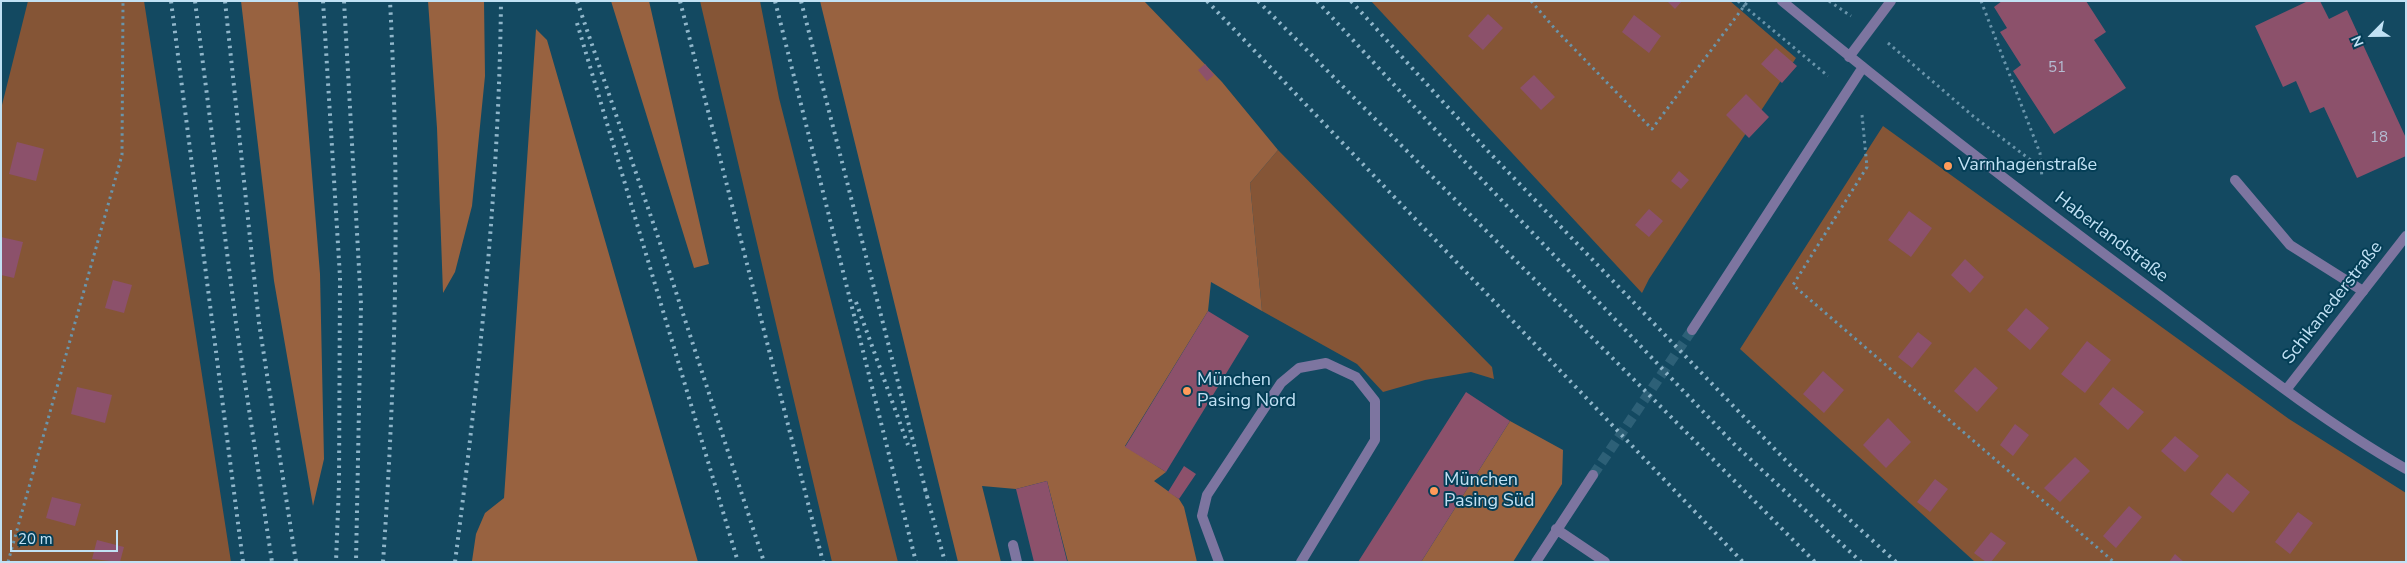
<!DOCTYPE html>
<html>
<head>
<meta charset="utf-8">
<style>
	body { margin:0 }
	#map { position:relative; width:2407px; height:563px; overflow:hidden; background:#134961; font-family:"Nunito Sans",sans-serif }
	canvas { display:block }
	.frame { position:absolute; inset:0; border:2px solid #c1e1f4; pointer-events:none }
	.north { position:absolute; left:2347px; top:10px; width:50px; height:50px; -webkit-text-stroke:4px #043e56; paint-order:stroke; rotate:247deg; font-size:14px; font-weight:700; line-height:20px; text-align:center; color:#c1e1f4 }
	.north::after { content:''; display:block; margin:auto; width:18px; height:22px; background:#c1e1f4; clip-path:polygon(50% 0,100% 100%,50% 72%,0 100%) }
	.scale { position:absolute; left:10px; top:530px; width:108px; height:22px; box-sizing:border-box; border:2px solid #c1e1f4; border-top:0; padding-left:6px; font-size:15px; line-height:18px; white-space:nowrap; color:#c1e1f4; -webkit-text-stroke:4px #043e56; paint-order:stroke }
</style>
</head>
<body>
<div id="map">
<canvas width="2407" height="563"></canvas>
<div class="frame"></div>
<div class="north">N</div>
<div class="scale">20 m</div>
</div>
<script>
const g = document.querySelector('canvas').getContext('2d');
g.lineJoin = 'round';
function fillPath(path, color) {
  g.fillStyle = color;
  g.fill(path, 'evenodd');
}
function trace(path, color, width, dash) {
  g.strokeStyle = color;
  g.lineWidth = width;
  g.lineCap = dash ? 'butt' : 'round';
  g.setLineDash(dash || []);
  g.stroke(path);
}
function label(font, color, halo, rows, align = 'center') {
  g.font = font + ' "Nunito Sans",sans-serif';
  g.lineWidth = 4;
  g.setLineDash([]);
  g.textBaseline = 'middle';
  g.strokeStyle = halo;
  g.fillStyle = color;
  for (const [text, x, y, turn = 0] of rows) {
    g.save();
    g.translate(x, y);
    g.rotate((+turn || 0) * Math.PI / 180);
    g.textAlign = isNaN(turn) ? turn : align;
    if (halo) g.strokeText(text, 0, 0);
    g.fillText(text, 0, 0);
    g.restore();
  }
}
fillPath(new Path2D(`
	M28 1H144L231 562H1V109Z
	M700 1H760L779 98 898 562H832Z
	M1371 1H1730L1796 58 1649 279 1642 293Z
	M1883 126 2289 419 2406 493V562H1975L1740 349Z
	M1278 150 1492 367 1494 379 1471 372 1425 380 1383 392 1357 364 1262 311 1250 183Z`), '#855536');
fillPath(new Path2D(`
	M241 1H298L320 274 324 459 313 506 274 281Z
	M428 1H484L485 76 472 206 455 272 443 293 437 128Z
	M611 1H649L709 264 694 268Z
	M820 1H1144L1222 82 1278 150 1250 183 1262 311 1211 282 1208 311 1125 446 1166 472 1154 481 1179 499 1184 507 1197 562H1068L1047 481 1016 489 982 486 1001 562H958Z
	M536 29 547 40 698 562 472 561 476 534 485 513 504 498Z
	M1510 421 1563 450 1562 484 1513 562H1421Z`), '#986240');
fillPath(new Path2D(`
	M1667 1H1682L1675 9Z
	M2002 1H2086L2106 32 2094 40 2126 88 2054 134 2013 71 2021 65 2000 32 2007 28 1994 7Z
	M2308 1H2320L2329 19 2347 10 2406 138V156L2357 178 2324 107 2310 113 2296 81 2283 87 2255 26Z
	M1488 14 1503 28 1483 50 1468 36Z
	M1634 15 1661 36 1649 53 1622 32Z
	M1776 48 1797 66 1782 83 1761 64Z
	M1205 64 1214 75 1207 81 1198 70Z
	M1534 75 1555 97 1541 110 1520 88Z
	M1746 94 1769 117 1749 138 1726 115Z
	M17 142 44 149 36 181 9 174Z
	M1679 171 1689 180 1681 189 1671 181Z
	M1649 209 1663 221 1649 237 1635 225Z
	M1909 211 1932 228 1911 257 1888 240Z
	M1 237 23 242 14 278 1 275Z
	M1965 259 1984 277 1970 293 1951 275Z
	M113 280 132 285 124 313 105 308Z
	M2026 308 2049 328 2030 350 2007 330Z
	M1208 311 1249 336 1166 472 1125 447Z
	M1918 332 1932 343 1912 368 1898 357Z
	M2087 341 2111 360 2085 393 2061 374Z
	M1975 367 1998 388 1977 412 1954 391Z
	M1823 371 1844 390 1824 413 1803 394Z
	M77 387 112 395 105 423 71 414Z
	M2113 387 2144 412 2128 430 2099 404Z
	M1466 392 1510 421 1421 562H1358Z
	M1888 418 1911 442 1886 468 1863 445Z
	M2015 424 2029 435 2013 456 2000 445Z
	M2175 436 2199 456 2185 472 2161 451Z
	M2075 457 2090 471 2060 502 2044 488Z
	M1184 466 1196 474 1179 499 1168 492Z
	M2227 473 2250 492 2233 513 2210 494Z
	M1935 479 1948 489 1930 512 1917 502Z
	M1047 481 1067 561 1064 562H1034L1016 489Z
	M52 497 81 504 75 526 46 518Z
	M2129 506 2142 517 2116 548 2103 536Z
	M2298 512 2313 523 2290 554 2275 542Z
	M1991 532 2006 543 1991 562H1986L1974 553Z
	M97 540 124 547 120 562 92 559Z
	M2175 554 2184 562H2169Z`), '#8c516b');
trace(new Path2D(`
	M1593 475 1692 330`), '#2d6077', 10, [10, 5]);
trace(new Path2D(`
	M1531 1 1556 30 1652 129 1748 1
	M1738 1 1828 76
	M1829 1 1851 16
	M1981 1 2040 153 2042 178
	M1888 43 1973 116 2041 168
	M1862 115 1867 167 1793 285 2114 562
	M8 562 122 155 123 1`), '#6a95ab', 3, [2.5, 4]);
trace(new Path2D(`
	M2235 180 2290 245 2363 291
	M1556 529 1605 562
	M1013 545 1017 562
	M1219 562 1202 516 1207 495 1281 383 1299 368 1326 363 1356 377 1375 401V440L1301 562
	M1536 562 1593 475`), '#7d75a0', 10);
trace(new Path2D(`
	M1782 1C1905 103 2031 200 2159 295 2240 356 2319 419 2406 469
	M1849 57 1891 1
	M1692 330 1863 67
	M2286 390 2406 236`), '#7d75a0', 10);
trace(new Path2D(`
	M171 1 243 562
	M195 1 236 323 272 562
	M225 1 259 323 296 562
	M323 1 340 277 339 484 336 562
	M344 1 361 304 356 562
	M577 1 659 240 764 562
	M680 1 823 562
	M775 1 916 562
	M801 1 927 496
	M1207 1 1743 562
	M1258 1 1815 562
	M1317 1 1466 163 1734 444 1861 562
	M1351 1 1485 148 1793 468 1896 562
	M577 23 738 562
	M856 302 908 445
	M925 489 945 562
	M383 562C396 375 400 188 390 1
	M455 562C479 376 499 189 501 1`), '#90b6ca', 4, [2.5, 5]);
for (const [x, y, r, color] of [
	[1948,166,5,"#ff9b5a"],
	[1187,391,5,"#ff9b5a"],
	[1434,491,5,"#ff9b5a"]
]) {
  const dot = new Path2D();
  dot.arc(x, y, r, 0, 2 * Math.PI);
  g.fillStyle = color;
  g.fill(dot);
  trace(dot, '#043e56', 2);
}
label('15px', '#b4bdd2', null, [
	["51",2057,68],
	["18",2379,138]
]);
label('18px', '#c1e1f4', '#043e56', [
	["Varnhagenstraße",1958,166],
	["München",1197,381],
	["Pasing Nord",1197,402],
	["München",1444,481],
	["Pasing Süd",1444,502]
], 'left');
label('18px', '#c1e1f4', '#043e56', [
	["Haberlandstraße",2111,238,37],
	["Schikanederstraße",2333,303,-52]
]);
</script>
</body>
</html>
